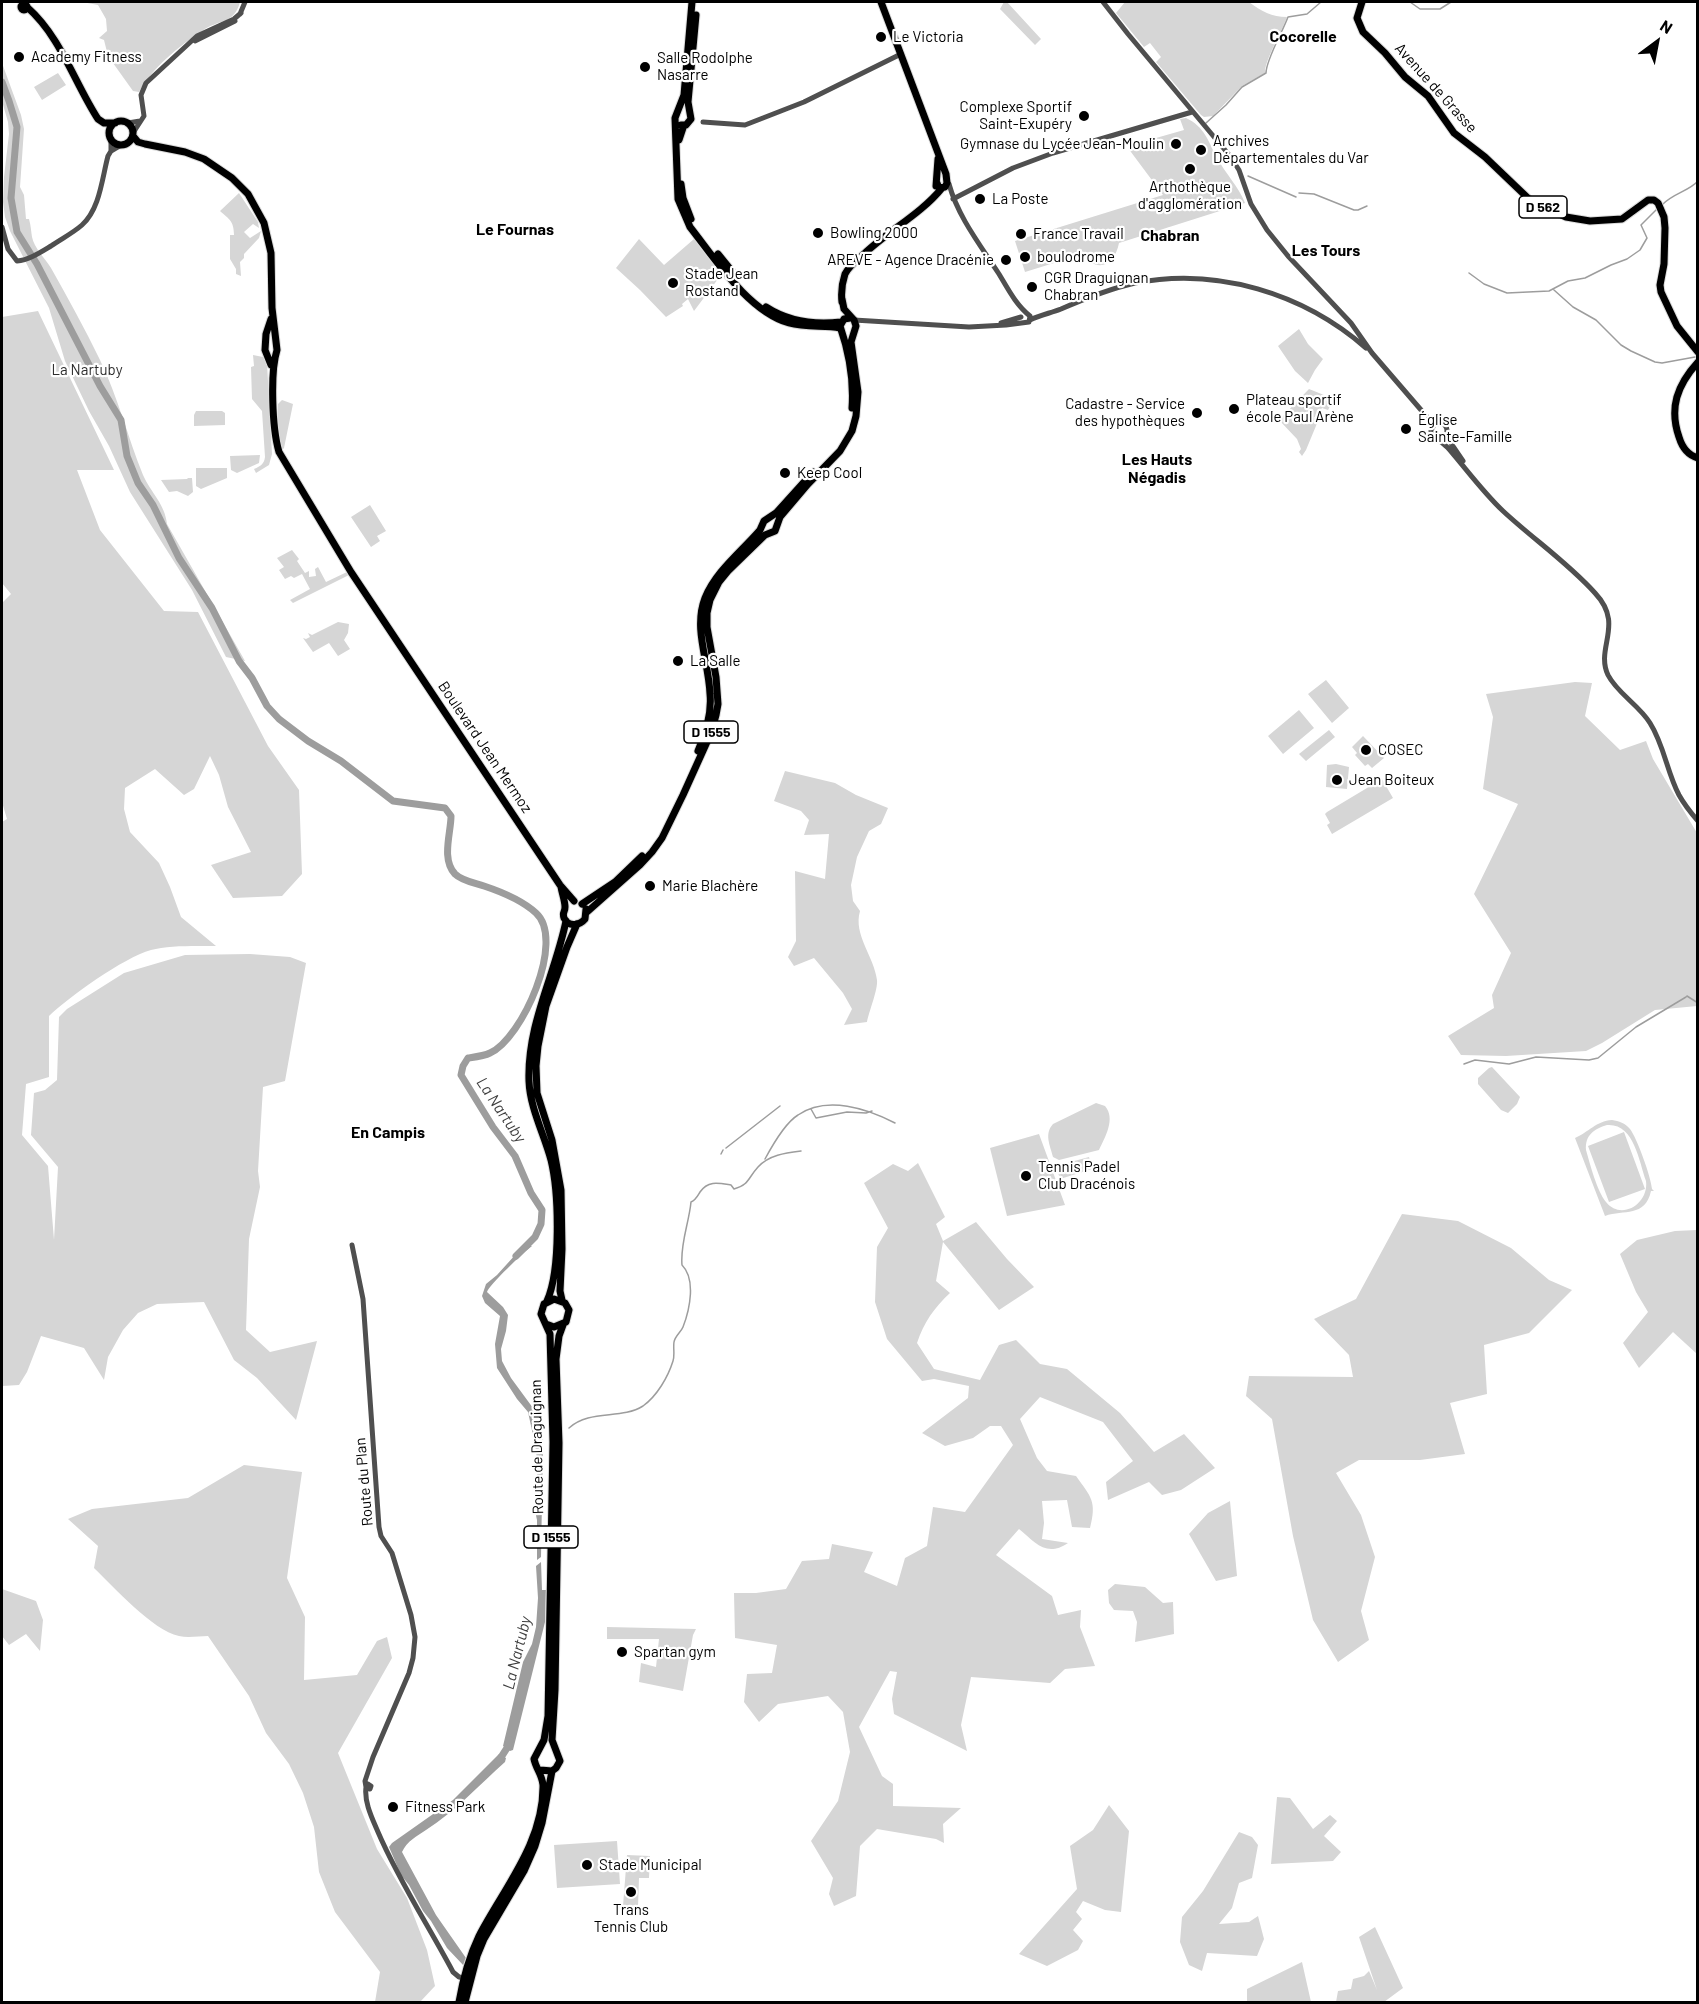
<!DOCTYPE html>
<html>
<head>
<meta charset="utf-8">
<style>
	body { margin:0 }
	#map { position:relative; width:1699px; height:2004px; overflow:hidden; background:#fff; font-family:Barlow,sans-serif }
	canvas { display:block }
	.frame { position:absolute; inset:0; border:3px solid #000; pointer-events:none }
	.north { position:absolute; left:1627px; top:12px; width:60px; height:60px; -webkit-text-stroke:4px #fff; paint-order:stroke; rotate:32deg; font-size:16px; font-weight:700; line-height:24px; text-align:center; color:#000 }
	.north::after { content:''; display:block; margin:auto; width:21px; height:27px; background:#000; clip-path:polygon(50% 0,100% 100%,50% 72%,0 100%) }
</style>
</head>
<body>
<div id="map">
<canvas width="1699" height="2004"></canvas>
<div class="frame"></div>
<div class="north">N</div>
</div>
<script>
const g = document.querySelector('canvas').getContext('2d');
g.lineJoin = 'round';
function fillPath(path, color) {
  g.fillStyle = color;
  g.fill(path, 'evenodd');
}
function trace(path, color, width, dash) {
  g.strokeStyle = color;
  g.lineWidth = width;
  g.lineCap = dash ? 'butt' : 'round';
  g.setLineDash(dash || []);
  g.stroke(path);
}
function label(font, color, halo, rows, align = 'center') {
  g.font = font + ' Barlow,sans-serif';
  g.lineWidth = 4.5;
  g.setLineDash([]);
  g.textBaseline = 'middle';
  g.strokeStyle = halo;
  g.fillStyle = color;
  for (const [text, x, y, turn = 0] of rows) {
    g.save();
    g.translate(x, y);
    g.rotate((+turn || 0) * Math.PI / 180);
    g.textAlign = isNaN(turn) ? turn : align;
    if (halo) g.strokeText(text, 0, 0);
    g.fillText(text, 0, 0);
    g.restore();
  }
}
fillPath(new Path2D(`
	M82 2H240C234 25 218 19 202 31 178 47 153 67 139 92L133 91 108 56 104 40 99 38 107 31 106 19 98 5Z
	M1004 2H1007L1041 39 1035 45 1000 9Z
	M1125 2H1249C1261 11 1272 17 1287 17 1282 31 1264 62 1265 73L1242 86 1213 116 1204 117 1201 115 1156 62 1161 57 1150 43 1144 47 1116 13Z
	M2 63 21 115 24 129 20 187 24 195 26 219H29C31 226 31 231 32 237 34 248 45 258 51 268 68 298 85 329 100 360 118 397 128 438 143 475 151 493 165 504 167 524L245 661 226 657 192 590 130 492 109 446 89 411 65 361 49 308 10 231 5 217 3 202 4 177 9 134 8 122 2 101Z
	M58 73 66 85 42 100 34 87Z
	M1186 118C1205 127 1208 141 1217 158 1226 174 1238 186 1245 203L1119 243C1115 264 1098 275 1083 254L1025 272 1015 241 1163 195 1128 148 1142 142 1184 130 1180 119Z
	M239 193 258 222 259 228 253 224 244 232 250 238 261 231 259 238 244 254V258L240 262 241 276 236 274V269L230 259V235H234C234 221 229 219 220 211Z
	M639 239 664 265 694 239 717 266 721 275 694 311 688 299 682 304 683 306 666 317 640 290 616 268Z
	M38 311 114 470H77L100 530 164 611 198 612 268 746 299 790 302 874 282 896 233 898 211 865 251 852 228 807 219 775 210 756 194 789 184 795 155 769 125 788 124 809 130 832 159 863 170 887 181 917 216 946C197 946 168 945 151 950 123 958 70 996 49 1016V1077L26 1084 22 1135 48 1166 54 1240 58 1167 31 1135 34 1093 45 1090 57 1080 59 1017 67 1009 124 973 185 955 250 954 290 957 306 963 285 1081 263 1087 258 1171 260 1187 249 1239 246 1330 270 1352 317 1341 296 1420 257 1378 234 1360 204 1302 157 1304 138 1313 123 1330 108 1357 104 1380 84 1348 41 1336 27 1372 19 1385 2 1386V822L7 819 2 802V603L11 594 2 583V317Z
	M1299 329 1308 344 1323 359 1315 370 1308 383 1295 371 1278 346Z
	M253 355 263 357 267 363 272 454 269 465 256 473 254 469C261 466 264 464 265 457L262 411 252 399 251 367 254 366Z
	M1309 389 1334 399 1328 410 1322 408 1314 418 1318 421 1306 450 1302 456 1299 452 1301 449 1297 439 1279 420Z
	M282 400 293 404 284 448 282 450 278 430V404Z
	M196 411H222L225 413V425L194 426V415Z
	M260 455 259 463 237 473 231 470 230 456Z
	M196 468H227V478L201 489 196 486Z
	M188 478H192L193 492 188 496 177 491 169 492 161 480 187 479Z
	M370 505 386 531 377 536 380 541 371 547 351 517Z
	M292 550 299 559 297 561 305 573 309 571V577L316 576 315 569 318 567 326 582 347 572 349 575 293 603 290 600 310 589 302 574 294 578 291 576 285 579 279 570 284 567 277 558Z
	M338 622 349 624 348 633 344 640 350 649 338 656 329 643 313 652 303 638 306 639 310 637 308 633 312 635Z
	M1326 680 1349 708 1332 723 1308 694Z
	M1575 682 1592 683 1585 716 1620 750 1646 741 1653 759 1697 833V1006L1655 1010 1602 1043 1586 1051 1506 1056 1461 1055 1448 1036 1494 1008 1492 995 1511 953 1474 894 1518 804 1483 789 1493 717 1486 694Z
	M1299 710 1314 728 1283 754 1268 736Z
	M1329 730 1335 737 1306 761 1299 754Z
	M1363 736 1384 758 1372 768 1368 764 1365 766 1355 755 1357 753 1352 747Z
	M1336 764 1349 767 1347 789 1326 787 1327 765Z
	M785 771 835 783 856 795 888 808 881 824 869 831 857 857 851 885 853 901 860 911C853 935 874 956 877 980 878 990 869 1011 867 1022L844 1025 852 1009 843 993 814 958 794 966 788 957 796 941 795 871 825 879 829 834 804 835 809 820 801 811 774 801Z
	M1382 779 1393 798 1332 834 1327 825 1330 823 1325 814 1327 812Z
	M1492 1067 1520 1097 1517 1104 1508 1113 1501 1110 1478 1084V1078L1489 1068Z
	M1096 1103 1105 1106C1116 1119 1105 1137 1099 1150L1059 1160 1053 1157C1050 1145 1044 1134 1053 1124Z
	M1612 1120C1619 1121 1625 1123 1630 1129 1637 1138 1651 1177 1652 1189L1654 1191H1651C1645 1218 1624 1209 1605 1216L1575 1138C1589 1132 1596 1121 1612 1120ZM1607 1125C1634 1123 1639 1161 1646 1181 1649 1204 1621 1221 1606 1202 1597 1191 1590 1164 1586 1150 1585 1135 1594 1129 1607 1125Z
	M1624 1132 1645 1189 1609 1202 1588 1146Z
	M1039 1134 1065 1205 1007 1216 990 1148Z
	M1089 1157 1092 1169 1060 1179 1056 1166Z
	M918 1163 945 1217 936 1224 943 1241 976 1222 1007 1259 1034 1287 999 1310 943 1242 936 1281 950 1293C934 1308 924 1322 917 1343L934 1369 980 1380 999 1345 1016 1340 1040 1364 1067 1369 1120 1413 1154 1452 1184 1434 1215 1468 1181 1490 1162 1495 1149 1482 1108 1500 1106 1482 1133 1461 1103 1422 1040 1397 1020 1419 1037 1458 1047 1471 1076 1476C1091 1497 1097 1501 1090 1528L1072 1527 1067 1500 1042 1501 1044 1523 1042 1539 1068 1543C1046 1558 1035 1542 1019 1529L996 1555 1052 1596 1058 1615 1081 1610 1080 1627 1095 1666 1065 1669 1050 1683 971 1677 961 1725 967 1751 894 1714 892 1699 897 1672 890 1671 859 1727 882 1776 893 1784V1806L961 1808 943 1824 944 1843 936 1839 877 1829 860 1846 856 1896 834 1906 829 1894 833 1878 811 1841 838 1801 850 1752 843 1712 828 1696 778 1704 759 1722 744 1702 747 1674 772 1673 777 1645 735 1638 734 1593H756L786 1589 802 1561 829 1559 832 1544 873 1552 864 1572 897 1586 905 1558 927 1546 933 1507 965 1512 1013 1445 1001 1426H990L973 1438 945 1446 922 1433 968 1398 969 1386 934 1379 922 1381 887 1339 875 1302 877 1247 888 1228 864 1183 893 1164 908 1171Z
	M1402 1214 1458 1221 1511 1248 1549 1280 1572 1290 1529 1333 1484 1345 1487 1394 1450 1403 1465 1454 1420 1460H1359L1336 1473 1361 1515 1375 1557 1361 1611 1369 1640 1338 1662 1313 1620 1293 1536 1272 1419 1246 1396 1249 1376 1353 1377 1349 1355 1314 1319 1356 1299Z
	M1697 1230V1354L1673 1332 1639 1368 1623 1343 1648 1312 1636 1292 1620 1254 1637 1240 1675 1231Z
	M244 1465 302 1472 287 1578 305 1617 304 1680 357 1675 377 1641 387 1637 392 1658 338 1753 377 1849 407 1898 427 1950 435 1986 420 2002H375L380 1972 335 1912 319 1872 314 1827 303 1793 289 1764 266 1733 249 1696 208 1636C199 1636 188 1638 179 1636 152 1630 115 1588 94 1568L98 1546 68 1519 92 1509 188 1498Z
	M1230 1501 1237 1576 1216 1581 1189 1534 1208 1513Z
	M1115 1584 1145 1587 1163 1603 1173 1602 1174 1634 1135 1642 1137 1622 1133 1611 1114 1610 1109 1603 1108 1590Z
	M2 1589 36 1601 43 1620 40 1651 26 1634 9 1645 2 1636Z
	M607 1627 696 1629 693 1635 683 1691 639 1682 641 1663 656 1667 659 1639H607Z
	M1277 1797 1290 1798 1313 1829 1330 1815 1337 1821 1324 1836 1341 1852 1333 1861 1271 1864Z
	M1109 1805 1129 1831 1121 1912 1105 1910 1083 1901 1076 1912 1082 1919 1073 1930 1083 1941 1078 1950 1047 1966 1019 1954 1077 1889 1070 1846 1093 1830Z
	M1239 1832 1252 1837 1258 1845 1252 1878 1239 1883 1232 1908 1219 1924 1249 1922 1258 1916 1264 1939 1257 1956 1207 1953 1202 1971 1189 1965 1180 1942 1182 1917 1203 1891Z
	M617 1841 620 1884 557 1888 554 1845Z
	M627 1855 650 1856 649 1878H639L638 1907 623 1906Z
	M1375 1927 1403 1988 1384 2002H1336L1338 1991 1351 1989 1353 1979 1364 1976 1369 1971 1377 1990 1359 1937Z
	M1302 1962 1311 2002H1247V1989Z`), '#d6d6d6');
fillPath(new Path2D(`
	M526 1246H532C524 1252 489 1285 487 1292L503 1307 508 1315 506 1331 501 1349 502 1361 511 1378 533 1408 543 1441 541 1557 537 1560V1520L534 1506 538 1467 535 1444 528 1412 517 1399 497 1368 495 1344 500 1316 485 1303 482 1296 486 1284 497 1275 516 1254Z
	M541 1562 542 1590H546L545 1622 513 1750 510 1751 503 1746 523 1662 532 1644 536 1627 538 1598 536 1566Z
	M499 1754 506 1758 505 1762C479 1785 456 1811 426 1830 417 1836 407 1841 402 1852L436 1915 466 1958 464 1966 447 1948 431 1921 423 1911 409 1885 401 1875 389 1847 392 1843 453 1800Z`), '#9d9d9d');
trace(new Path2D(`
	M1410 2 1420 9H1440L1451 2
	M1206 123 1226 105 1242 87 1266 73C1266 60 1282 33 1288 17L1307 14 1321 2
	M1248 176 1296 197
	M1299 193 1314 194 1354 210H1358L1367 206
	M1663 204C1674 193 1689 191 1698 181
	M1469 273 1484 284 1507 293 1549 291 1568 281 1585 278 1611 265 1627 259 1640 250 1647 238 1641 225 1657 209
	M1554 290 1573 307 1596 320 1621 345 1631 351 1655 362 1662 363 1695 357
	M1687 996 1698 1003
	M1464 1064 1475 1060 1509 1064 1536 1057 1589 1060 1598 1058 1636 1027 1686 997
	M811 1109 816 1118 847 1112 866 1113 872 1111
	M726 1148 780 1106
	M721 1154 723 1150
	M765 1159C772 1146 785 1123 798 1115 827 1095 868 1109 895 1123
	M569 1428C590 1409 621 1420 643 1406 657 1396 668 1377 673 1361 675 1355 673 1348 674 1342 675 1336 681 1332 683 1327 690 1309 696 1279 682 1265 680 1244 689 1223 691 1202 696 1200 697 1197 700 1192 708 1180 719 1183 731 1185L734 1189C749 1185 748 1178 758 1167 769 1155 785 1153 801 1151`), '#9d9d9d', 1.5);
trace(new Path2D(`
	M2 82 9 101 17 127 11 198 17 232 37 264 100 386 121 420 127 456 138 483 153 505 179 558 212 608 239 661 252 678 267 706 279 719 308 741 341 761 393 801 445 808 451 816C451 833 441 859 455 874 462 881 475 883 484 886 502 892 522 900 536 913 566 940 522 1039 490 1053 484 1056 475 1057 468 1058L463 1066 461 1075 493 1127 515 1156 531 1193 542 1210 541 1224 535 1237 516 1256
	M498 1762 507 1748 510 1740`), '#9d9d9d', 7);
const major = new Path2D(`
	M692 2 684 95 675 118 678 199 690 227C716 260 748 311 789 323 806 328 824 325 840 328
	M881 2 946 174 947 183 945 187 939 188 937 183
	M1362 2 1357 18 1363 32 1385 53 1405 77 1428 96 1454 133 1485 157 1531 201 1566 217 1590 221 1622 219 1648 200H1654L1658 203 1664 217 1665 228 1664 264 1660 285 1661 292 1677 326 1698 352
	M21 7a3 3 0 1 1 6 0a3 3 0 1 1-6 0Z
	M27 7C61 37 74 82 98 119L104 123H115
	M109 133a12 12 0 1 1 24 0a12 12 0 1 1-24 0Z
	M681 125H686L691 119 688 102 696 15
	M133 136 138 142 145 144 185 152 204 159 232 178 248 194 264 223 271 253 272 308 277 350C270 372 272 428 279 452L351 572 560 885 574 901
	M679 140 684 125
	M681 184 683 198 691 219
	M936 186 938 159
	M718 254 735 275
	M842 302C841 293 842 283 845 274 849 266 857 260 864 254 888 231 921 214 942 188
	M766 307C789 322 815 325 841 322
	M850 318 844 319 840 326C849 352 854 380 852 408
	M271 319 266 334 265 350 271 365
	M1698 362C1677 385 1669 408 1679 437 1682 447 1687 455 1698 458
	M698 751C706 733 712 714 710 694 709 662 693 629 705 598 716 571 741 552 760 530L764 521 776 513 813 472
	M561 887C562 893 565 901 565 907 565 913 562 912 564 918 569 928 580 925 585 919L586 909
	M582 904 615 882 642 856
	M587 912 640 865 652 852 662 838 683 795 711 733 716 715 718 704 716 677 707 627V613L710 600 719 582 728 571 765 535 775 531 780 517 808 484 840 451 852 431 856 416 858 392 851 342 856 326 854 320 844 309 842 299
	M562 1300 560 1291 562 1249 561 1190 552 1140 537 1093 536 1066 538 1046 546 1006 567 947 577 924
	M547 1301C561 1270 559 1193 551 1160 544 1134 530 1108 529 1081 527 1024 555 975 566 921
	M540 1770 552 1771 556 1768 560 1761 552 1740 555 1690 559 1443 556 1359 559 1336 563 1325
	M459 2002C463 1979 469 1957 479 1936 504 1888 544 1842 543 1785 542 1774 536 1769 534 1759L544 1740 548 1716 553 1442 550 1334 541 1314 544 1304 554 1299 565 1303 569 1310 566 1322 554 1327 546 1324
	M465 2002 477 1956 484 1939 524 1871 535 1846 542 1823 552 1771`);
trace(major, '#dbdbdb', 9);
trace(new Path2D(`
	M1103 2 1128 34 1230 156 1239 170 1251 204 1267 230 1288 256 1351 323 1372 353 1434 425
	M240 14 245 2
	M195 41 235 21
	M703 122 745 125 804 102 901 54
	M128 123 140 121
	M133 133 144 116 141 95 146 83 197 36 234 19 241 13
	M111 139V151
	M953 199 1013 168 1053 153 1192 112
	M2 227 8 249 17 261C29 260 41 252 51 246 61 239 73 233 82 225 100 209 102 178 108 156L111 151 121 145
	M854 320 969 327 1006 325 1029 322 1030 316C1016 305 1008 289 999 274 981 246 958 217 949 184L947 183
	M1030 320C1040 315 1051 313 1061 309 1084 299 1109 289 1135 283 1217 267 1303 293 1366 348
	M1001 323 1021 317
	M1434 425 1431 431C1433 438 1443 442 1449 449 1467 470 1483 492 1503 511 1533 539 1567 562 1595 593 1625 625 1595 647 1608 675 1617 693 1639 705 1650 723 1664 745 1667 772 1679 795 1684 804 1691 813 1698 821
	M1434 425 1441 423C1447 425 1448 430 1446 436
	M1446 436 1463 461
	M352 1245 363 1299 379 1527 381 1536 392 1553 411 1615 415 1637 413 1658 409 1673 373 1757 365 1781 366 1787
	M368 1784 371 1786 370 1789 366 1788Z
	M366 1787C364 1802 372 1818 378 1832 399 1881 428 1925 453 1972L459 1977 466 1978`), '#4f4f4f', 5);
trace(major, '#000', 7);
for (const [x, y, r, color] of [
	[881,37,6,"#000"],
	[19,57,6,"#000"],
	[645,67,6,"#000"],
	[1084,116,6,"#000"],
	[1176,144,6,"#000"],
	[1201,150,6,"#000"],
	[1190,169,6,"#000"],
	[980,199,6,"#000"],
	[818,233,6,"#000"],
	[1021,234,6,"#000"],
	[1025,257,6,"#000"],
	[1006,260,6,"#000"],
	[673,283,6,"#000"],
	[1032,287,6,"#000"],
	[1234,409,6,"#000"],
	[1197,413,6,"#000"],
	[1406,429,6,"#000"],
	[785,473,6,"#000"],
	[678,661,6,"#000"],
	[1366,750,6,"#000"],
	[1337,780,6,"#000"],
	[650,886,6,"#000"],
	[1026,1176,6,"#000"],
	[622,1652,6,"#000"],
	[393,1807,6,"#000"],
	[587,1865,6,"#000"],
	[631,1892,6,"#000"]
]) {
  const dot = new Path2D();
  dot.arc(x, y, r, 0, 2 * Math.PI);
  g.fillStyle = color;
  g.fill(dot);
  trace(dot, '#fff', 2);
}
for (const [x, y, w] of [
	[1543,207,48],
	[711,732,54],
	[551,1537,54]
]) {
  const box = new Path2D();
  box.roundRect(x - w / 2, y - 11, w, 22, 4.5);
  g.fillStyle = '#fff';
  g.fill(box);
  trace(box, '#000', 1.5);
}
label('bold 14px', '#000', null, [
	["D 562",1543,207],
	["D 1555",711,732],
	["D 1555",551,1537]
]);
label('15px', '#000', '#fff', [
	["Le Victoria",893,37],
	["Academy Fitness",31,57],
	["Salle Rodolphe",657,58],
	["Nasarre",657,75],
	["Complexe Sportif",1072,107,"right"],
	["Saint-Exupéry",1072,124,"right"],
	["Archives",1213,141],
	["Départementales du Var",1213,158],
	["Gymnase du Lycée Jean-Moulin",1164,144,"right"],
	["Arthothèque",1190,187,"center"],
	["d'agglomération",1190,204,"center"],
	["La Poste",992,199],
	["Bowling 2000",830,233],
	["France Travail",1033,234],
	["boulodrome",1037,257],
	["AREVE - Agence Dracénie",994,260,"right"],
	["Stade Jean",685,274],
	["Rostand",685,291],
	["CGR Draguignan",1044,278],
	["Chabran",1044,295],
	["Plateau sportif",1246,400],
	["école Paul Arène",1246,417],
	["Cadastre - Service",1185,404,"right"],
	["des hypothèques",1185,421,"right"],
	["Église",1418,420],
	["Sainte-Famille",1418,437],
	["Keep Cool",797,473],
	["La Salle",690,661],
	["COSEC",1378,750],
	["Jean Boiteux",1349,780],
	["Marie Blachère",662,886],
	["Tennis Padel",1038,1167],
	["Club Dracénois",1038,1184],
	["Spartan gym",634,1652],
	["Fitness Park",405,1807],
	["Stade Municipal",599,1865],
	["Trans",631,1910,"center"],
	["Tennis Club",631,1927,"center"]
], 'left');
label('15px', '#000', '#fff', [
	["Avenue de Grasse",1436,88,48],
	["Boulevard Jean Mermoz",485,747,56],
	["Route de Draguignan",537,1447,-91],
	["Route du Plan",364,1482,-95]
]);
label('15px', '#2d2d2d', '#fff', [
	["La Nartuby",87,370]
]);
label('bold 16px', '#000', '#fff', [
	["Cocorelle",1303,37],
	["Le Fournas",515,230],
	["Chabran",1170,236],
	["Les Tours",1326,251],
	["Les Hauts",1157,460],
	["Négadis",1157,478],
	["En Campis",388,1133]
]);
label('italic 16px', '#3e3e3e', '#fff', [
	["La Nartuby",501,1110,56],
	["La Nartuby",517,1653,-76]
]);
</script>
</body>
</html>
